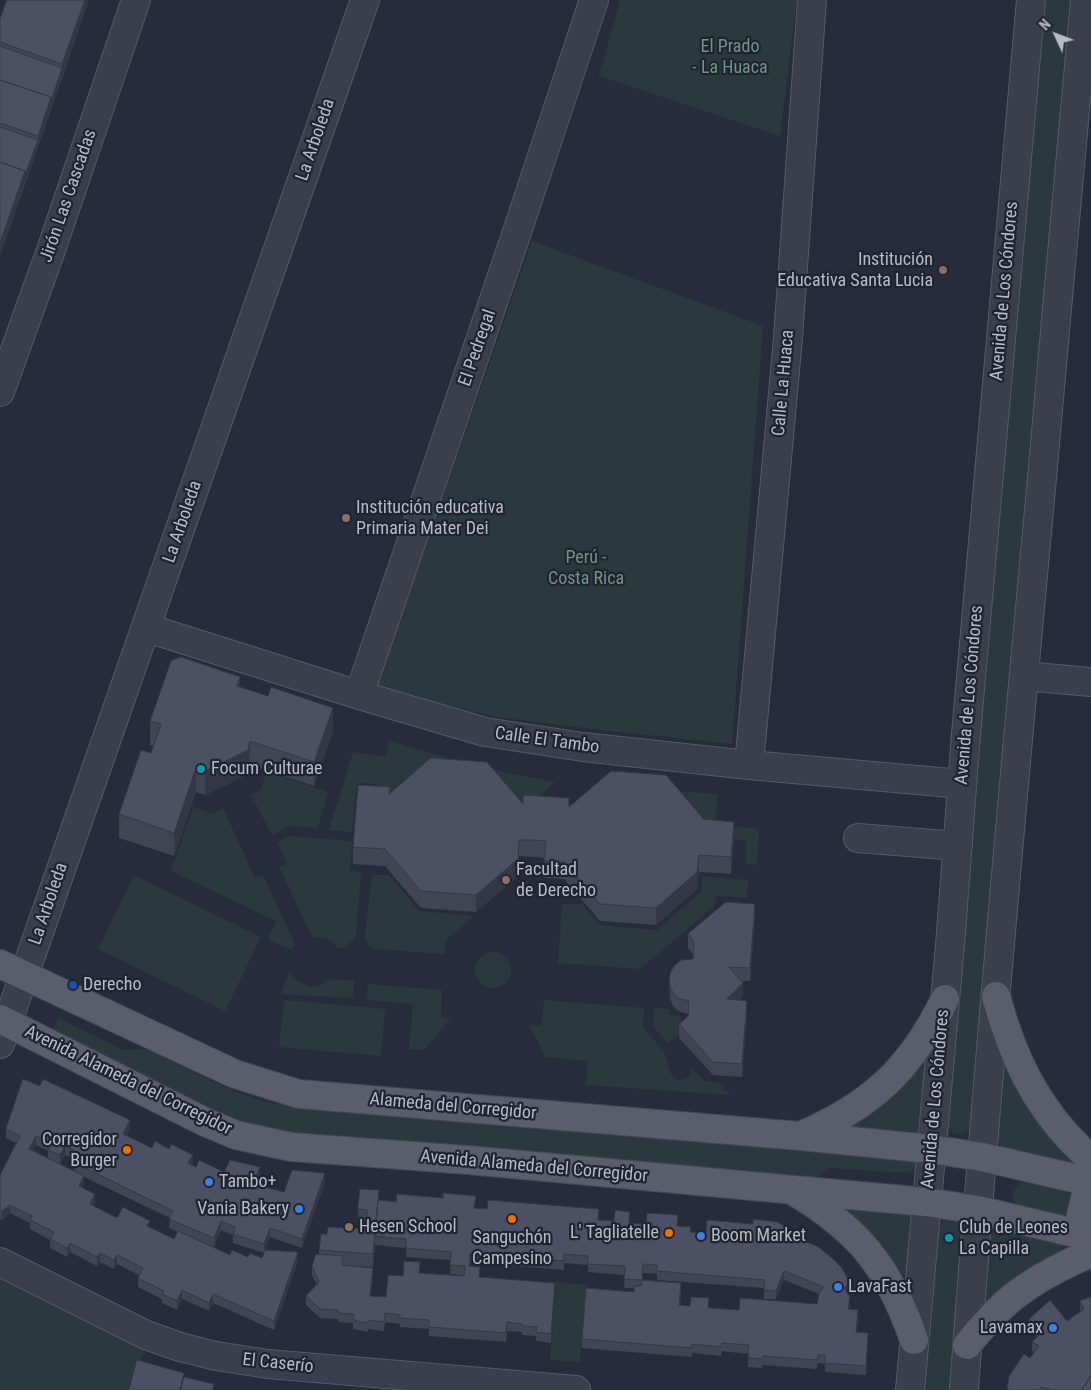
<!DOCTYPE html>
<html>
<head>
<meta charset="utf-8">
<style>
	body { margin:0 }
	#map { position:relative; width:1091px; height:1390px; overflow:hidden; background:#272c3c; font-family:"Roboto Condensed",sans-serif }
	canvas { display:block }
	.north { position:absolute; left:1031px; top:10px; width:50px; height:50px; -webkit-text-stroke:4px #202431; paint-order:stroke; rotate:313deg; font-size:14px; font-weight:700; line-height:20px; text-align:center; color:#b7bac7 }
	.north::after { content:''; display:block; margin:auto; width:18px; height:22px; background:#b7bac7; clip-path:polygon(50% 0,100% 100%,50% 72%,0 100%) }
</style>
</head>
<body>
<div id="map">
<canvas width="1091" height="1390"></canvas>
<div class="north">N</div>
</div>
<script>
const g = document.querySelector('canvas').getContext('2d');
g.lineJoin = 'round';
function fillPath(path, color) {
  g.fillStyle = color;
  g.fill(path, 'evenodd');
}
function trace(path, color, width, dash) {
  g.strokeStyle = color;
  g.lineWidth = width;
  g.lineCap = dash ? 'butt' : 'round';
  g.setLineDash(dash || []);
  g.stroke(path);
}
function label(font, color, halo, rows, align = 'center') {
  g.font = font + ' "Roboto Condensed",sans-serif';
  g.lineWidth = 4.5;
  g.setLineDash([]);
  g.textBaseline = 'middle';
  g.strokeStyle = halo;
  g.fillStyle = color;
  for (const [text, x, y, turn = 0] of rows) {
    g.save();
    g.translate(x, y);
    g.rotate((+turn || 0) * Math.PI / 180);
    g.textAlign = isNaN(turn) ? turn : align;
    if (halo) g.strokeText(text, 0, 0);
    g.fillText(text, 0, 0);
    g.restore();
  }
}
fillPath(new Path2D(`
	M620 0H797L780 136 599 76Z
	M1043 0H1071L973 1126C966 1136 953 1136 947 1126L979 736Z
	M532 241 763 326 732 744 601 730 497 717 376 688Z
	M389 741 487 769 555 782 520 813 377 801V784L357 783 352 832 329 830 353 752 386 757Z
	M266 771 328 792 318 828 290 826 272 835 251 795 261 789Z
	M671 791 717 794 716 825 759 829 757 865 746 864V840L714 838Z
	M193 807 212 814 223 808 255 878 263 875 295 944 291 950 268 940 276 921 171 871Z
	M290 836 352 841 350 871 361 872 356 934 352 941 345 948H338C331 939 324 936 312 937L279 867 287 863 277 842Z
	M134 875 261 937 225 1011 98 949Z
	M372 875H389L419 911 474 916 446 940 444 954 376 949 368 945 365 936Z
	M702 876 748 880 747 898 716 896 715 906 640 969 558 963 562 904H582L600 925 657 930 701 892Z
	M475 970a18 18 0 1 1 36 0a18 18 0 1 1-36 0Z
	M289 971C300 987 316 992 331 979L354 981 353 998 281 994Z
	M368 984 442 990 441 1017 451 1018 424 1050 409 1049 413 1004 367 1000Z
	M284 1000 385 1009 381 1056 279 1047Z
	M544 1000 644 1008 643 1027 664 1051 671 1074 677 1081 688 1078 692 1069 705 1081 718 1083 731 1095 586 1085 588 1061 546 1057 528 1024 541 1026Z
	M654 1008 670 1009V1015L681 1016 680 1033 668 1043 653 1027Z
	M58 1018 123 1050 148 1049 235 1092 269 1103 903 1158 915 1161 916 1166 914 1171 908 1173 830 1168 816 1178 284 1133 228 1120 52 1032Z
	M924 1066 925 1068 920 1126 918 1130 916 1132 856 1128 852 1126V1123L895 1093 920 1067Z
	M1005 1069C1012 1074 1014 1084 1018 1092 1034 1120 1058 1144 1080 1167L1003 1148C997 1142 997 1137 997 1130L1003 1070Z
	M1025 1181 1037 1182 1068 1191C1077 1198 1071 1210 1065 1217L1021 1208 1013 1200C1013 1190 1016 1185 1025 1181Z
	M847 1208 911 1213 913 1216 907 1272 905 1275 902 1276 890 1260 846 1211Z
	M948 1219C955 1219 961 1222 964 1229L951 1390H922L938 1229 941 1223Z
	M996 1229 1059 1242 1062 1245V1250L988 1304 983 1302 988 1236 991 1230Z
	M0 1277 145 1349 132 1390H0Z
	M556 1282 587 1285 580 1362 550 1360Z`), '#2a393e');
const minor = new Path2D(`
	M0 392 51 250 136 0
	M147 628 359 695 485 732 583 747 749 765 962 784
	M1024 676 1091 682
	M359 695 515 238 594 0
	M749 765 788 338 812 0
	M858 838 958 846
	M0 1044 365 0
	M0 1262 146 1335 180 1347 216 1356 268 1364 576 1390
	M910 1390 950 945 966 734 1031 0
	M964 1390C986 1089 1013 789 1041 489 1056 326 1069 163 1085 0`);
const major = new Path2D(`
	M0 964 235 1074 299 1094 800 1136 931 1149 982 1157 1091 1182
	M996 996C1013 1060 1040 1115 1091 1159
	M0 1019 205 1122 236 1135 291 1147 468 1160 926 1202 978 1210 1091 1237
	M800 1136C871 1106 911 1069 945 999
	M795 1192C859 1230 890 1269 914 1340
	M1077 1233 1089 1182
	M967 1345C981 1328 996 1311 1013 1297 1037 1278 1063 1265 1091 1253`);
trace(minor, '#565a67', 30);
trace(major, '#444855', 30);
trace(minor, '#3b3f4c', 28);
trace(major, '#595d6c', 28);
fillPath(new Path2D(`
	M89 0 51 110 0 256V19Z
	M240 687 333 731 314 786 250 765 248 774 226 785 205 795 196 792 174 856 119 838V814L151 753 154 746 150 745V721Z
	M390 794 569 807 702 819 734 839 731 874 699 872 697 889 656 925 600 921 564 879 544 878 545 858 534 857 519 856 518 876 476 912 421 908 385 866 353 864V847Z
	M755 917 750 981H741L743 996 739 1000 747 1014 742 1077 713 1075 679 1038V1024L688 1016V1014L678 1011 673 1006 670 999 669 978 693 959V954L688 948V934Z
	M6 1129H130L126 1136 152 1148 193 1163 192 1165 196 1167 224 1172 260 1176 256 1185 284 1192 325 1182 302 1248 270 1237 264 1253 233 1243V1235L221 1230 214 1247 194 1238 230 1255 298 1261 274 1330 213 1303 209 1311 182 1299 177 1310 162 1303V1299L138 1287V1278L139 1275 117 1264 114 1269 100 1262 97 1266 70 1252 67 1257 50 1248V1240L30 1229V1223L10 1213 2 1220 0 1219V1175L16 1143 6 1138ZM36 1145 48 1151V1158L33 1150ZM65 1155 76 1160 75 1163V1171L60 1164ZM84 1177 170 1218 169 1228 178 1232 174 1239 150 1227 117 1218 93 1206 95 1203 82 1187 84 1185Z
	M379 1200 475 1208 630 1223 678 1226 691 1232 801 1240 851 1292 848 1294 850 1306 849 1309 858 1319 857 1332 868 1342 866 1375 825 1372V1364L818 1363 817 1369 763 1365 762 1368 748 1367V1354L722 1351 721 1356 692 1353V1357L582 1348V1339L634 1292V1288H624L625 1275 588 1272V1265L564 1263V1270L470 1262V1266L480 1277 555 1292 551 1343 536 1341V1336L522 1335V1332L507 1331 506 1342 429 1336V1329L400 1327V1324L385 1322 384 1331 368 1329V1332L353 1329V1323L339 1322 338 1319 320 1318 306 1305V1296L317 1285 312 1275V1266L319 1254V1250L327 1234 366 1229V1223L358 1222V1209ZM375 1244V1245L406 1248V1257L450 1260V1274L464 1275V1276L420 1273 403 1276 386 1297 371 1296 373 1276 343 1265 373 1267ZM643 1273 657 1274V1280L764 1288V1299H776L784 1280 819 1294 817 1304 739 1310 680 1305 681 1292 643 1280Z
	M1091 1297V1390H1007L1034 1352 1032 1351V1342L1037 1337 1029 1328V1319L1067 1321 1081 1311 1080 1310V1301Z`), '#404554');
fillPath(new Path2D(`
	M85 0H89L25 184V175L38 140V136L62 68V64Z
	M25 171V184L0 256V243Z
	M240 677V700L237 686Z
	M333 708V731L314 786V762Z
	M250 741V765L248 774 205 795V771Z
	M196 768V792L174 856V833Z
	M734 822V839L731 874V857Z
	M519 840 518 876 476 912V895Z
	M699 855V872L697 889 656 925V908Z
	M755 904V917L750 981V968Z
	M743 983V996L727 1012V999Z
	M747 1001V1014L742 1077V1064Z
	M130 1120V1129L123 1143V1134Z
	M36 1136V1145L29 1157V1149Z
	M65 1146V1155L60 1164V1155Z
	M193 1155V1163L188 1172V1163Z
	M260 1167V1176L253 1193V1184Z
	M325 1173V1182L302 1248V1239Z
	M84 1176V1185L79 1194V1186Z
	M379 1190V1204L375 1236 373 1267V1254Z
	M95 1194V1203L90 1213V1204Z
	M10 1205V1213L2 1220V1211Z
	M221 1221V1230L214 1247V1238Z
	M270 1228V1237L264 1253V1244Z
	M70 1243V1252L67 1257V1248Z
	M298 1252V1261L274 1330V1321Z
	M100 1253V1262L97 1266V1257Z
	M117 1255V1264L114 1269V1260Z
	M373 1268V1276L370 1304V1296Z
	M784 1271V1280L776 1299V1291Z
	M555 1283V1292L551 1343V1334Z
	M851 1284V1292L844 1297V1288Z
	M182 1290V1299L177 1310V1301Z
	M213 1294V1303L209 1311V1303Z
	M868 1333V1342L866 1375V1366Z`), '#343845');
const building = new Path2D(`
	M7 0H85L62 64 0 42V19Z
	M0 46 62 68 51 101V97L0 80Z
	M0 80 51 97 38 136 0 123Z
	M0 127 38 140 25 175V171L0 162Z
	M0 162 25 171 0 243Z
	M181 657 240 677 237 686 268 696 271 687 333 708 314 762 250 741 248 750 226 761 205 771 196 768 174 833 119 814 141 750 151 753 161 724 150 721 171 661Z
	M431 758 487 762 523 804V795L569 798V807L611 771 666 775 702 817V819L734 822 731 857 699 855 697 872 656 908 600 904 564 862 544 861 546 841 534 840H519L518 859 476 895 421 891 385 849 353 847 358 785 390 787 389 794Z
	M726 902 755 904 750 968 729 967 743 983 727 999 747 1001 742 1064 713 1062 679 1024 688 1016 689 1001 678 998 673 993 670 986 669 978 671 971 675 965 681 960 693 959 694 942 688 934Z
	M23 1079 40 1086 43 1079 130 1120 123 1134 152 1148 155 1141 169 1149 171 1144 193 1155 188 1163 196 1167 199 1160 224 1172 230 1160 260 1167 253 1184 284 1192 292 1170 325 1173 302 1239 270 1228 264 1244 233 1234 235 1227 221 1221 214 1238 169 1219 173 1211 75 1163 79 1153 65 1146 60 1155 48 1150 51 1143 36 1136 29 1149 84 1176 79 1186 95 1194 90 1204 117 1218 123 1207 150 1221 147 1226 174 1239 178 1231 230 1255 232 1250 248 1257 250 1253 262 1258 265 1250 298 1252 274 1321 213 1294 209 1303 182 1290 177 1301 162 1294 164 1291 138 1278 143 1268 117 1255 114 1260 100 1253 97 1257 70 1243 67 1248 50 1239 54 1232 30 1220 32 1216 10 1205 2 1211 0 1210V1175L20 1136 6 1129Z
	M360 1189 379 1190 373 1254 319 1250 321 1234H327L328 1227 366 1229 367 1210 358 1209Z
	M443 1193 476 1196 474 1208 487 1209 488 1200 599 1209 598 1220 614 1221 615 1210 630 1212 629 1223 646 1224 647 1213 678 1215 677 1226 691 1227 690 1232 706 1233 707 1220 753 1224V1219L777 1222 801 1234 799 1239 817 1246 832 1258 842 1268 851 1284 844 1288 850 1297 848 1309 858 1310 856 1332 868 1333 866 1366 825 1363V1355H818L817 1360 763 1356 762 1359 748 1358 749 1345 722 1343 721 1347 692 1344V1348L582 1339 586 1288 634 1292V1286H641L642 1280 681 1283 679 1305 690 1306 691 1297 709 1298 708 1308 739 1310 740 1298 817 1304 819 1294 824 1287 784 1271 776 1291 764 1290 765 1280 657 1271V1265L643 1264 642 1280 624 1279 625 1266 588 1264V1256L564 1254V1261L470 1253 469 1266 480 1267 479 1277 555 1283 551 1334 536 1332 537 1327 522 1326V1324L507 1322 506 1333 429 1327V1320L400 1318V1315L385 1313 384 1322 368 1320V1323L353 1320 354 1314 339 1313 338 1310 320 1309 306 1296 319 1282 312 1266 316 1254 343 1256 342 1265 373 1268 370 1296 386 1297 388 1275 403 1276 404 1261 420 1262 419 1273 464 1276 465 1266 450 1265 451 1252 406 1248V1239L375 1236 378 1200 396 1202 397 1194 443 1198Z
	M1091 1297V1376L1082 1390H1051L1041 1387 1040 1390H1007L1009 1376 1024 1354 1030 1358 1039 1346 1032 1342 1042 1332 1029 1319 1050 1300 1067 1321 1084 1309 1080 1301Z
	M137 1360 184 1373 180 1390H129Z
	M1091 1376V1390H1082L1089 1378Z
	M184 1377 214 1384 213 1390H181Z`);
fillPath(building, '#4b5062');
trace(building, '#343845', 1);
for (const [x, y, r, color] of [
	[943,270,5,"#8d6e63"],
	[346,518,5,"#8d6e63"],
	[201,769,5,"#0f9aa8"],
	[506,880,5,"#8d6e63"],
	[73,985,5,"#1a4fb4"],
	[127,1150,5,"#e8710a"],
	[209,1182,5,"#3f7fe0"],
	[299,1209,5,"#3f7fe0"],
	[512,1219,5,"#e8710a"],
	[349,1227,5,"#8d6e63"],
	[669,1233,5,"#e8710a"],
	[701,1236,5,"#3f7fe0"],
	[949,1238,5,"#0f9aa8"],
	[838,1287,5,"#3f7fe0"],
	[1053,1328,5,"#3f7fe0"]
]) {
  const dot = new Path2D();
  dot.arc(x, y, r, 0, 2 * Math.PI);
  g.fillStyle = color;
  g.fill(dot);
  trace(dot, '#202431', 2);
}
label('18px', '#709580', '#202431', [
	["El Prado",730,47],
	["- La Huaca",730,68],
	["Perú -",586,558],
	["Costa Rica",586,579]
]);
label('18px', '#b7bac7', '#202431', [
	["La Arboleda",316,140,-71],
	["Jirón Las Cascadas",69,196,-71],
	["Avenida de Los Cóndores",1005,291,-85],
	["El Pedregal",478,348,-71],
	["Calle La Huaca",784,383,-85],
	["La Arboleda",183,522,-71],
	["Avenida de Los Cóndores",970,695,-85],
	["Calle El Tambo",547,741,8],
	["La Arboleda",49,904,-71],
	["Avenida Alameda del Corregidor",128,1081,26],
	["Avenida de Los Cóndores",936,1099,-85],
	["Alameda del Corregidor",453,1107,5],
	["Avenida Alameda del Corregidor",534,1167,5],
	["El Caserío",278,1364,6]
]);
label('18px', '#b7bac7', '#202431', [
	["Institución",933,260,"right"],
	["Educativa Santa Lucia",933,281,"right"],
	["Institución educativa",356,508],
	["Primaria Mater Dei",356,529],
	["Focum Culturae",211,769],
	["Facultad",516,870],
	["de Derecho",516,891],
	["Derecho",83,985],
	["Corregidor",117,1140,"right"],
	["Burger",117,1161,"right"],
	["Tambo+",219,1182],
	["Vania Bakery",289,1209,"right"],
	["Hesen School",359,1227],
	["Club de Leones",959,1228],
	["La Capilla",959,1249],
	["L' Tagliatelle",659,1233,"right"],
	["Boom Market",711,1236],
	["Sanguchón",512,1238,"center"],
	["Campesino",512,1259,"center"],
	["LavaFast",848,1287],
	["Lavamax",1043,1328,"right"]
], 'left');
</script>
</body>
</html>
